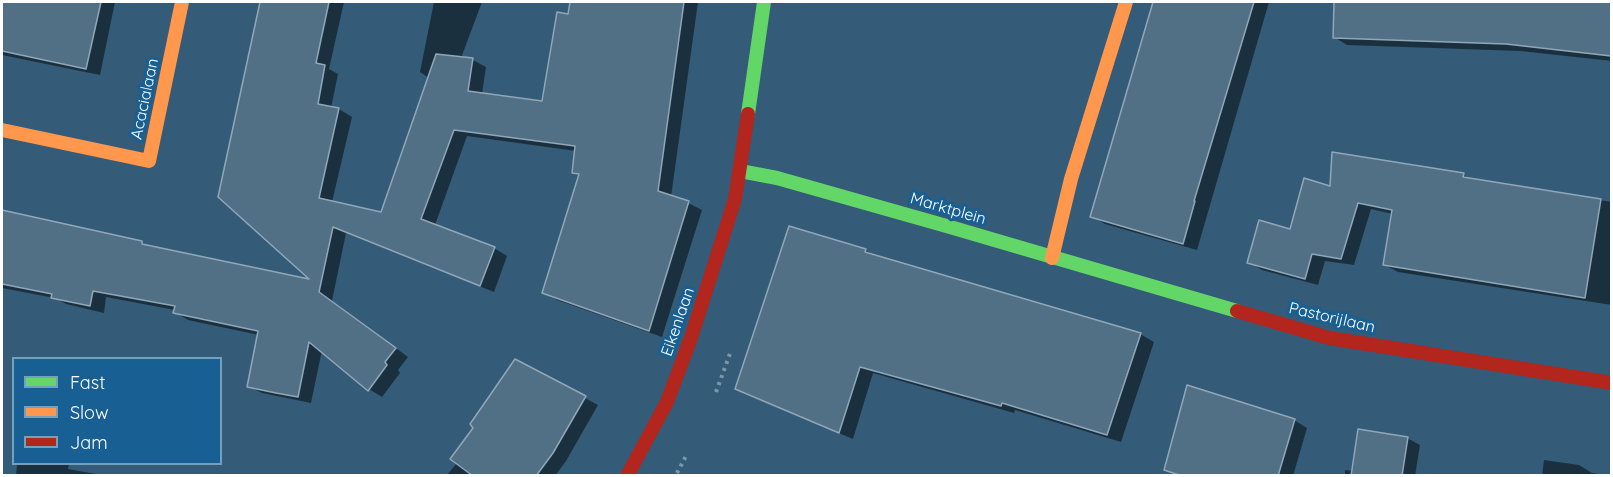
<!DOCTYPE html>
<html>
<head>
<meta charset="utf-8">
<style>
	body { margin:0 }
	#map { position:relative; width:1613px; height:477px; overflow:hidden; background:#345b77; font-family:Quicksand,sans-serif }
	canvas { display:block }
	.frame { position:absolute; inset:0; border:3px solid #fff; pointer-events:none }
	.legend { position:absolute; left:12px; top:357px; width:210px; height:108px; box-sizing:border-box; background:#186093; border:2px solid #74a0be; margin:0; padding:8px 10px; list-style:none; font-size:18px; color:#fff }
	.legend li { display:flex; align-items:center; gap:12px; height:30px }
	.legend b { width:30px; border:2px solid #74a0be }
</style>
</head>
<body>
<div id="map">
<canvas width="1613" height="477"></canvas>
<div class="frame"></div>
<ul class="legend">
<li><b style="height:8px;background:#63d668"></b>Fast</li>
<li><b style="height:8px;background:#ff974d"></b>Slow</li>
<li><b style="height:8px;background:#b3261e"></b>Jam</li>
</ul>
</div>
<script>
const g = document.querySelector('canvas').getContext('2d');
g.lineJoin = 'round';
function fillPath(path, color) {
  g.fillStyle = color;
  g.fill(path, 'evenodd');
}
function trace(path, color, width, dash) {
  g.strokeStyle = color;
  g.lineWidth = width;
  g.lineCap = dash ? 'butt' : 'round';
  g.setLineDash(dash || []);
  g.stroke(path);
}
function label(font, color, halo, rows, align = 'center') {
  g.font = font + ' Quicksand,sans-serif';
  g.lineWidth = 6;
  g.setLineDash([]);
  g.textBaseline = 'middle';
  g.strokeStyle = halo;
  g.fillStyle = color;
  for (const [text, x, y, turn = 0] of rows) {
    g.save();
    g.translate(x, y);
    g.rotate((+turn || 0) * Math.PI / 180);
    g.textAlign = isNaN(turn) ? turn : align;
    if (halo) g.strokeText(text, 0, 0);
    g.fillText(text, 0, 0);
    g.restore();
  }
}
fillPath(new Path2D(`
	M2 2H115L100 75 2 55Z
	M261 2H344L329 69 338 74 331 108 339 109 352 117 332 202 382 214 429 78 420 72 434 2H482L461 58 473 60 486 67 482 94 543 102 570 15 571 2H698L671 197 688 203 702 210 662 337 557 300 544 292 580 176 573 172 576 151 467 136 435 225 494 248 507 256 494 292 346 233 332 301 408 357 398 370 400 373 382 397 369 389 322 350 311 403 262 393 248 386 259 335 188 320 175 312V310L106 297 104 313 66 304 55 298 2 288V211L142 243 151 248 314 281 244 90Z
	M1154 2H1269L1197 250 1105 224 1092 216Z
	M1440 2H1612V61L1520 51 1347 45 1334 37 1439 10Z
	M1463 175 1472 180 1612 202V305L1398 272 1385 265 1393 214 1371 209 1354 265 1325 261 1318 285 1262 270 1249 262 1291 231 1332 188Z
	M865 250 875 256 1140 334 1154 342 1121 442 1015 410 1014 413 873 373 853 439 750 396 737 388Z
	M516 361 598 405 566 461 555 476H446L458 462 475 428Z
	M1294 420 1307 428 1293 476H1176L1166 470Z
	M1407 438 1420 445 1415 476H1345V470L1353 471Z
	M1544 460 1579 465 1592 473 1610 476H1542Z
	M17 464H69L68 469 107 476H16Z`), '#0007');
const building = new Path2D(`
	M2 2H101L86 69 2 51Z
	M260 2H329L316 63 325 65 318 104 339 108 319 198 381 212 436 54 473 58 468 91 542 101 557 12 568 14 570 2H684L658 191 689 201 649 331 542 293 579 174 572 173 575 146 454 130 421 219 495 247 480 286 333 227 319 292 396 348 385 362 387 365 368 391 309 342 298 397 276 393 247 387 258 331 173 313 175 306 93 291 90 306 51 298 52 294 2 284V210L142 241V244L309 279 218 197Z
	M1153 2H1254L1194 201H1195L1183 244 1090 217Z
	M1334 2H1611V56L1506 44 1333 38Z
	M1332 152 1464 173 1463 177 1601 199 1585 298 1383 265 1392 210 1358 203 1341 259 1312 254 1305 279 1247 263 1259 220 1290 229 1304 178 1330 186Z
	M789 226 866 249 865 252 1141 333 1107 435 1002 403 1001 406 860 367 839 433 735 389Z
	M515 359 586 396 553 453 536 476H473L450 459 473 428 470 424Z
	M1187 385 1295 419 1278 476H1182L1164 470Z
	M1358 429 1408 437 1402 476H1351Z`);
fillPath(building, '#517086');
trace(building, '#91a7b8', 1.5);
trace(new Path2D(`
	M716 392 731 351
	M677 473 686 456`), '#7c97aa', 4, [3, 4.5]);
trace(new Path2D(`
	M748 114 764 2
	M740 171 777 178 950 227 1237 311`), '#63d668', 14);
trace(new Path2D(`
	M2 130 149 161 182 2
	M1052 258 1071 179 1126 2`), '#ff974d', 14);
trace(new Path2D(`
	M1237 311 1329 338 1612 383
	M627 476 667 402 691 338 735 199 748 114`), '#b3261e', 14);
label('16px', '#fff', '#186093', [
	["Acacialaan",145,99,-78],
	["Marktplein",948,209,16],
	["Pastorijlaan",1332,318,13],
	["Eikenlaan",678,322,-71]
]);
</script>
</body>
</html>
